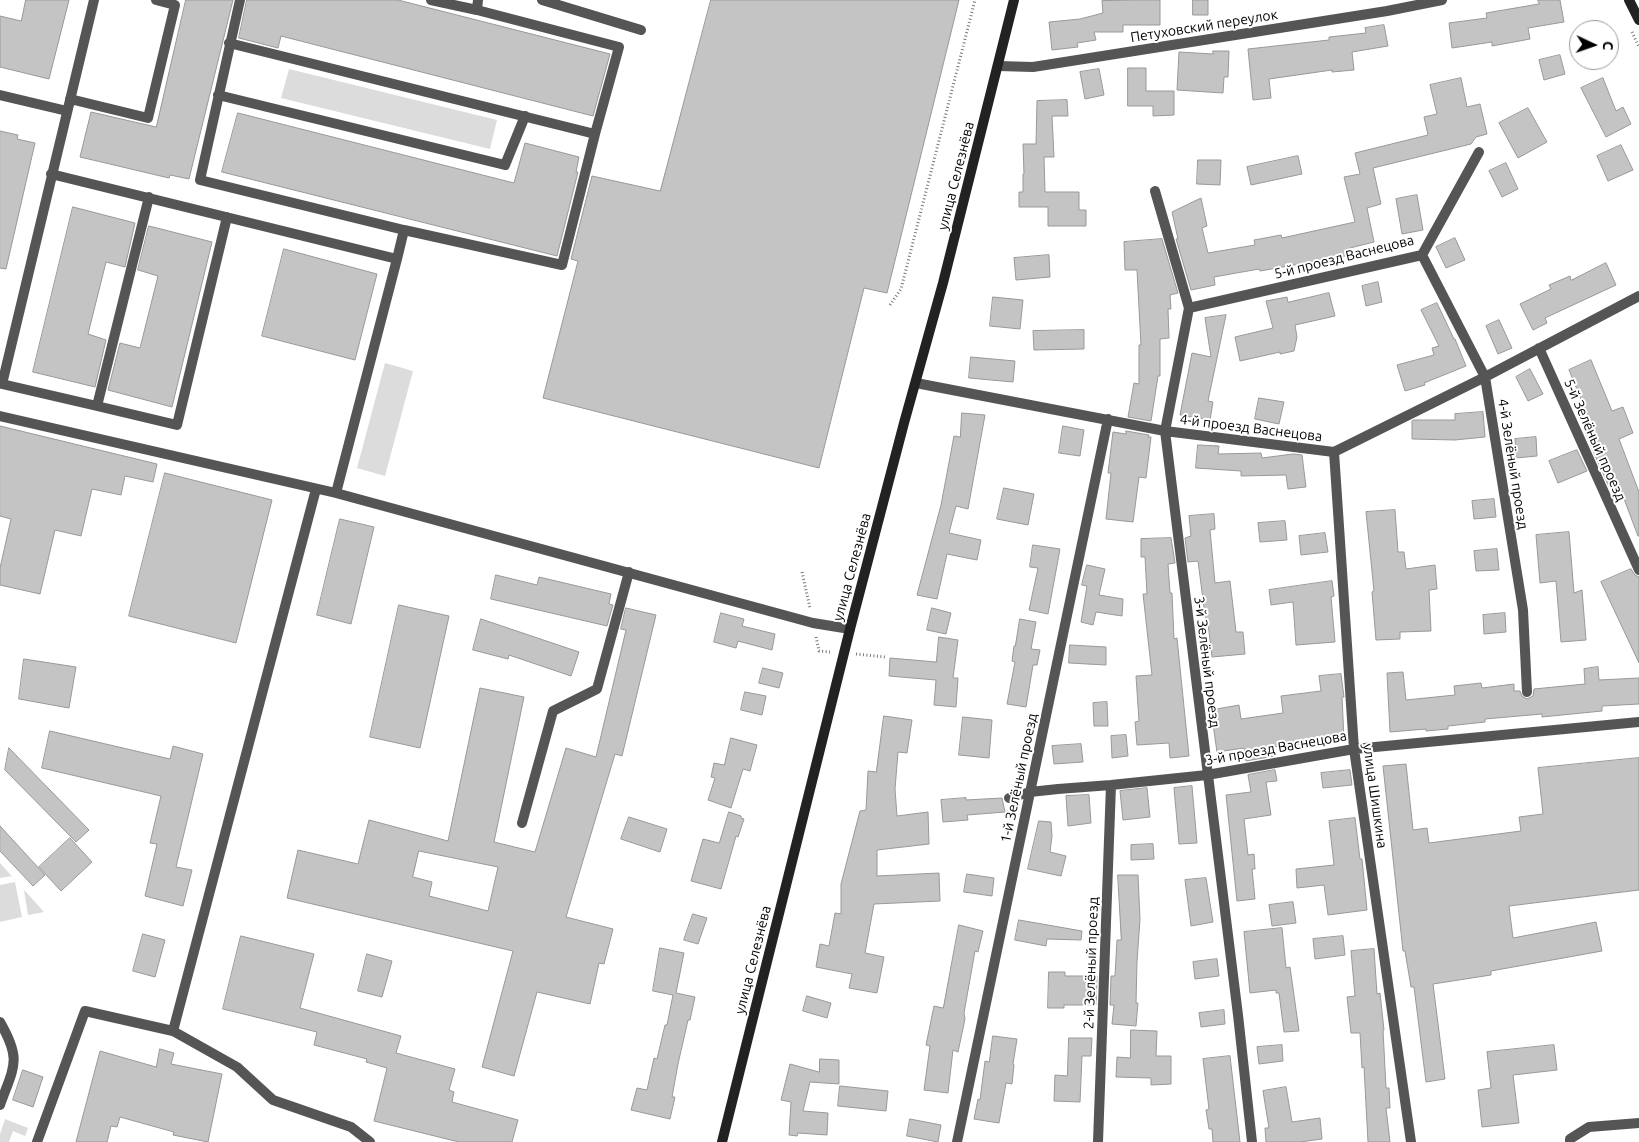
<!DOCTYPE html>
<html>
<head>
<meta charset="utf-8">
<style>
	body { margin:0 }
	#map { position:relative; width:1639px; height:1142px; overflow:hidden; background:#fff; font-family:Ubuntu,sans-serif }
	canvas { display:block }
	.north { position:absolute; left:1569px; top:20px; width:50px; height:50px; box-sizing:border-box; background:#fff; border:1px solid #999; border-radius:50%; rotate:93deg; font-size:14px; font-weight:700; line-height:20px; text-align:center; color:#000 }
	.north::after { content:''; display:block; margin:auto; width:18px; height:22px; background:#000; clip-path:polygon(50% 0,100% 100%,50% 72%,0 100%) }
</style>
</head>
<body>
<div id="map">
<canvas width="1639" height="1142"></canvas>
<div class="north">С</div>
</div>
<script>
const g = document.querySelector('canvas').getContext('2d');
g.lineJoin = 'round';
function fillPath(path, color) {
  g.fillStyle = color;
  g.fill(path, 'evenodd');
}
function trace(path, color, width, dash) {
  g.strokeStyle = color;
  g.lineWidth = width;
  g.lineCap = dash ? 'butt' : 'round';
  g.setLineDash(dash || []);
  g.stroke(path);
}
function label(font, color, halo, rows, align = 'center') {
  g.font = font + ' Ubuntu,sans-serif';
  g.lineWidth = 4;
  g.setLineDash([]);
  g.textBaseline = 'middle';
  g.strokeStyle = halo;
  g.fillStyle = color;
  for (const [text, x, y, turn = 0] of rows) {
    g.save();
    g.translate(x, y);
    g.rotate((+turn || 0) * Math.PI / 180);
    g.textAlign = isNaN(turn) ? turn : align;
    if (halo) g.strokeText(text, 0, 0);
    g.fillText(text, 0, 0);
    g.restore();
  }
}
fillPath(new Path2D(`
	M289 69 497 120 490 149 281 98Z
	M385 363 413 371 385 476 357 468Z
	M0 863 44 912 28 915 24 890 12 876 0 878Z
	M15 882 22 917 0 922V885Z
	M5 1119 28 1128 25 1136 13 1131 9 1142H0V1134Z`), '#dcdcdc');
const building = new Path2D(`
	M26 0H69L49 79 0 67V16L21 21Z
	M186 0H233L189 179 170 175 169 178 80 157 91 112 156 127Z
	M247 0H398L610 54 593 116 281 36 278 48 239 38Z
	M711 0H959L887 293 864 288 819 468 543 398 578 261 571 259 592 176 660 191Z
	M1140 0H1160V25H1123V32H1094L1096 40 1077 43 1078 47 1052 50 1049 22 1080 19 1103 13 1102 1Z
	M1193 0H1208V15H1193Z
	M1538 0H1560L1564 22 1528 28 1530 39 1492 46V42L1452 48 1449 23 1487 18 1486 13 1539 4Z
	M1384 25 1388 46 1352 52 1354 70 1332 72V70L1269 79 1271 98 1253 100 1248 49 1329 40V37L1366 33 1365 28Z
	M1213 51H1229L1228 77H1224L1223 93 1177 90 1179 52 1213 54Z
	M1560 55 1565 74 1544 80 1539 60Z
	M1128 68H1146V91H1174V115L1153 116V106H1128Z
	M1099 69 1104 95 1085 99 1080 72Z
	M1461 78 1467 107 1480 104 1487 134 1476 137 1471 144 1373 168 1381 204 1367 208 1374 242 1350 248 1351 255 1260 271 1259 269 1214 277 1215 285 1191 290 1176 239H1178L1172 212 1201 198 1207 226 1202 228 1208 253 1255 245 1254 240 1281 235 1282 238 1355 222 1344 177 1360 174 1355 153 1428 135 1424 117 1437 114 1430 85Z
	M1603 78 1616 111 1623 107 1631 124 1606 137 1581 88Z
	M1067 100 1068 116H1052L1054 157H1044L1045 192H1079V210H1086V226H1048V207H1019V192H1023V174H1024L1023 144H1036L1037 101Z
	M1528 108 1547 142 1518 158 1499 123Z
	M238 113 514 183 525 143 579 157 576 172H578L557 256 222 172Z
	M0 131 18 135 17 139 35 143 6 269 0 268Z
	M1621 145 1633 170 1608 181 1597 156Z
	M1298 156 1302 174 1251 185 1247 167Z
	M1198 160H1221L1220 185 1197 184Z
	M1506 163 1518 189 1502 197 1489 171Z
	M1417 195 1423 230 1402 234 1396 199Z
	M73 207 135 223 125 267 106 262 88 334 106 340 95 387 33 372Z
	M149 226 212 242 172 407 108 390 120 343 140 348 158 276 138 270Z
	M1455 238 1465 260 1446 268 1436 247Z
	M1162 239 1178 293 1170 295 1171 309H1168L1169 338 1160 339V376H1158L1151 421 1128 417 1134 383 1139 384V345H1141L1137 270H1125L1124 242Z
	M284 249 377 274 355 360 262 336Z
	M1049 255 1050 277 1016 280 1014 258Z
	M1606 263 1616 285 1545 318 1547 323 1533 330 1520 304 1551 289 1549 285 1570 276 1571 280Z
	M1378 282 1382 302 1366 306 1362 286Z
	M1329 293 1335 316 1295 325 1297 337 1294 351 1280 354V352L1240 361 1235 337 1273 328 1266 301 1287 297 1288 302Z
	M993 297 1023 300 1020 329 990 326Z
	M1437 303 1454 339H1455L1466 366 1424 383 1425 385 1405 391 1397 365 1434 355 1432 348 1439 346 1421 310Z
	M1226 315 1208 401 1213 402 1210 420 1180 415 1192 353 1211 357 1205 318Z
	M1499 320 1512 348 1498 354 1486 326Z
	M1084 330V349L1034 350 1033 331Z
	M971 357 1015 361 1013 382 969 378Z
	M1591 360 1612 411 1623 407 1633 433 1619 439 1639 492V536H1638L1618 483 1609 487 1590 444 1582 422 1589 419 1569 370Z
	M1530 369 1543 394 1528 401 1516 377Z
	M1259 398 1284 402 1279 424 1255 419Z
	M1483 412 1485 437 1455 440 1412 439V421L1413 420H1455V414Z
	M962 413 985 415 968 509 956 506 949 533 981 540 977 560 947 554 937 599 917 595 941 505 954 436 960 437Z
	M0 426 157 464 153 482 125 476 121 495 92 489 81 536 55 530 40 594 0 585V568L11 519 0 516Z
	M1063 426 1084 430 1080 456 1059 453Z
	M1126 431 1149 435 1148 437H1151L1146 478 1139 477 1133 522 1106 519 1111 473H1108L1113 432 1126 434Z
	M1536 437 1537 456 1516 458 1515 439Z
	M1198 445 1219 446 1218 454 1261 453 1262 458 1293 454 1302 455 1306 487 1288 489 1286 475 1241 476V471L1196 468Z
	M1577 450 1587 471 1558 483 1549 461Z
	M165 473 272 500 236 643 129 616Z
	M1004 488 1034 494 1028 525 997 519Z
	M1494 499 1496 517 1474 519 1472 501Z
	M1395 510 1398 552H1404L1406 569 1435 565 1437 589 1429 590 1431 631 1400 632V639L1376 640 1372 592 1374 591 1366 512Z
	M1214 514 1215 529 1210 530 1215 583 1230 581 1236 632H1243L1245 654 1212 657 1208 623H1206L1198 561 1188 562 1185 538 1191 536 1189 516Z
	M340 519 374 527 351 624 317 615Z
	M1285 521 1287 540 1260 542 1258 523Z
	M1569 532 1574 593 1582 590 1586 640 1561 642 1556 581 1540 583 1536 535Z
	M1325 533 1328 552 1301 555 1299 536Z
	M1171 538 1175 563 1168 564 1170 593H1172L1174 639 1177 638 1189 756 1170 758 1169 743 1137 745 1135 722 1139 721 1136 676 1152 675 1143 594H1147L1145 557H1141V539Z
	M1033 545 1060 549 1048 614 1029 610 1038 568 1030 567Z
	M1497 549 1499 570 1476 571 1474 551Z
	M1087 565 1105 569 1099 595 1123 599 1122 616 1096 612 1093 625 1081 622 1087 586 1082 585Z
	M1631 569 1635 575 1639 577V663L1601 582Z
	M496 575 537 585 539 577 611 594 609 604 613 605 607 626 491 599Z
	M1332 581 1334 596 1331 597 1335 642 1296 645 1293 602 1271 605 1269 590Z
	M399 605 449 616 420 748 370 737Z
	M626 608 656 615 622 756 615 754 566 917 613 929 604 964 599 963 590 1004 537 992 514 1076 482 1067 513 951 287 898 298 850 358 864 369 820 448 841 480 688 524 697 494 842 535 852 566 748 596 757 626 630 621 629ZM419 851 498 867 488 911 429 896 432 882 413 877Z
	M932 608 951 613 946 634 927 630Z
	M721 613 744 619 742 626 775 634 772 650 738 641 736 648 714 642Z
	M1505 613 1506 632 1484 634 1483 615Z
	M481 619 579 652 571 676 509 655 508 659 473 650Z
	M1020 619 1036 622 1031 649 1040 650 1037 665H1033L1026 707 1007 704 1015 662 1012 661 1014 646H1015Z
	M939 637 958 640 953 678H958L956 707 934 705 936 680 889 676 890 658 936 662Z
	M1070 645 1106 647V665L1069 663Z
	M24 659 76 667 69 708 19 699Z
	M1598 667 1599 680 1639 678V704L1602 706V711L1542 717V714L1485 719V722L1448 726V729L1426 731V729L1390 732 1387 673 1403 672 1406 700 1455 695 1454 686 1481 683 1482 688 1514 684V691H1520L1522 696 1527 699 1533 696 1534 689 1585 684 1584 669Z
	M763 668 783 673 779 688 759 683Z
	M1341 674 1344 697H1342L1344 739 1309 741V743L1273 747 1274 756 1246 761 1244 748 1217 752 1211 710 1239 705 1241 719 1283 713 1281 696 1321 691 1319 676Z
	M745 692 766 696 762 715 741 710Z
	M1107 702 1108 726H1094L1093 703Z
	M884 716 912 720 907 753 898 752 895 789 897 816 928 812 929 844 877 850V876L939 873 940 901 874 904 865 953 884 957 877 993 849 988 852 974 816 967 820 944 829 946 835 913 841 914V884L860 811 866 810 868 771 876 772Z
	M963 717 992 720 989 758 959 755Z
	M50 731 170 759 173 746 203 754 176 867 192 870 183 906 145 896 157 844 150 843 161 796 42 768Z
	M1126 735 1128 756 1112 758 1111 736Z
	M731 738 757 745 750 771 743 769 731 808 708 800 715 778 711 777 714 763 724 765Z
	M1081 744 1083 762 1054 764 1052 746Z
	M9 748 89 830 76 842 5 770Z
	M1639 758V890L1509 906 1513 938 1596 922 1602 951 1491 971V975L1433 984 1445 1079 1426 1082 1414 987H1411L1405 951H1403L1383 766 1406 764 1413 830 1427 828 1429 843 1521 831 1519 817 1543 814 1538 768Z
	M1275 770 1277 781 1266 782 1271 815 1244 819 1248 855 1254 854 1255 869H1252L1255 899 1237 901 1226 795 1251 792 1248 775Z
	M1350 770 1352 785 1323 788 1321 773Z
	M1192 786 1197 843 1179 844 1174 788Z
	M1147 788 1150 817 1123 820 1120 791Z
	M1089 795 1091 823 1068 826 1066 796Z
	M966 798V800L1002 798 1005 812 967 815 968 820 943 822 941 800Z
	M729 812 741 816V818L744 819 738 837 736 836 721 889 691 881 703 839 719 843Z
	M629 817 667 829 660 852 621 839Z
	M1355 818 1360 859H1362L1367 910 1328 915 1324 885 1297 888 1296 869 1334 865 1329 821Z
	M1039 821 1051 822 1052 836 1050 852 1066 856 1061 876 1028 869Z
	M0 826 45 875 33 886 0 851Z
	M70 838 92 862 61 891 39 867Z
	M1153 844 1154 859 1131 860V845Z
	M967 874 994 878 992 896 964 892Z
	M1118 875H1138L1140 919 1137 962 1136 1003H1138L1136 1026 1112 1024 1114 1005H1110L1111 976H1115L1117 940H1121Z
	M1206 878 1213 922 1191 926 1185 880Z
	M1293 902 1296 923 1272 926 1269 905Z
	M693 914 707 918 698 944 684 940Z
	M1019 920 1082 931 1081 940 1047 939 1046 946 1015 940Z
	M959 925 983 931 978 952 975 951 964 1013 965 1019 958 1052 953 1050 948 1093 924 1090 930 1046 926 1045 934 1006 943 1008Z
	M1282 928 1286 968 1290 967 1299 1031 1284 1032 1279 993H1276V990L1250 993 1244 932Z
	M143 934 165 940 155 977 133 971Z
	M241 936 314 954 300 1008 401 1036 396 1053 455 1069 449 1090 454 1092 452 1102 518 1120 512 1142H459L374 1121 387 1068 366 1062 367 1059 314 1045 317 1032 223 1009Z
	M1343 936 1345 955 1315 959 1313 939Z
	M660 948 684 953 676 993 695 997 690 1020H688L678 1064 672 1097H675L670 1119 631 1110 637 1088 647 1090 654 1058 657 1059 665 1025H667L673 995 653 991Z
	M1374 949 1377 994 1380 993 1384 1030H1383L1386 1088H1389L1390 1108H1386L1390 1142H1368L1364 1067 1362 1068 1360 1033H1351L1347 997 1355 996 1351 951Z
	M367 954 392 961 382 997 358 991Z
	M1217 959 1219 976 1195 979 1193 962Z
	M1049 972H1065V976H1097L1096 1005H1064V1008H1048Z
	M807 996 831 1003 827 1018 803 1011Z
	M1224 1010 1225 1024 1201 1027 1199 1013Z
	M1131 1030 1157 1031 1156 1056H1171V1084L1151 1085V1078L1116 1077 1117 1057 1130 1058Z
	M993 1036 1017 1039 1013 1064 1014 1065 1012 1084 1006 1083 999 1123 974 1119 978 1099 980 1100 985 1061 989 1062Z
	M1069 1038H1092L1091 1056H1082L1080 1102 1054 1101 1055 1075 1067 1076Z
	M1282 1045 1283 1061 1259 1064 1257 1047Z
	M1554 1045 1557 1070 1513 1075 1519 1123 1482 1127 1478 1090 1491 1088 1487 1052Z
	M160 1049 174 1053 171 1064 222 1074 208 1142 173 1135 174 1132 120 1117 117 1127 111 1126 107 1142H76L100 1051 156 1067Z
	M1230 1056 1240 1142H1213L1212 1129H1209L1206 1110 1209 1109 1203 1059Z
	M820 1059 839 1060V1084L810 1082 803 1111 828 1113 827 1135 798 1133 797 1136 789 1135 791 1102 781 1100 790 1064 819 1072Z
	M23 1070 43 1077 33 1107 13 1100Z
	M840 1086 888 1091 886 1111 838 1106Z
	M1286 1087 1292 1122 1320 1118 1322 1139 1300 1142H1266L1265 1128H1269L1263 1091Z
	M910 1119 941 1125 938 1142 907 1136Z`);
fillPath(building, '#c4c4c4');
trace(building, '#999', 1);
trace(new Path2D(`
	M1632 32 1639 47
	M890 305 901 289 975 0
	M802 572 810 608
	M816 637 819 651 830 652
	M856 654 885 657`), '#777', 3, [1, 2.5]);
trace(new Path2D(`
	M94 0 2 384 97 406
	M240 0 200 180 404 230 397 259
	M431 0 477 10 478 0
	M542 0 641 30
	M229 43 595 134
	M0 95 67 111
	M218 95 505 165 525 116
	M70 99 148 118 175 5 156 0
	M51 174 397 259 336 493
	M149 197 97 406 177 425 227 217
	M404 230 562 265 595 134 619 47 477 10
	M0 416 336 493 813 623 850 629
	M522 823 553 711 597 689 629 572
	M0 1022C22 1060 14 1066 0 1105
	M173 1031 237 1067 273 1100 351 1127 370 1142
	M37 1142 85 1011 173 1031 316 489
	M1570 1142V1139L1589 1127 1639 1123`), '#555', 10);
trace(new Path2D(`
	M998 66 1033 67 1387 11 1442 0
	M1155 191 1189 308 1165 431 1238 1015 1252 1142
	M1422 255 1485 377 1523 610 1527 692
	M1189 308 1422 255 1479 152
	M1539 348 1639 570
	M916 383 1165 431 1334 452 1485 377 1639 296
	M1334 452 1354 749 1411 1142
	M1009 798 1030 792 1058 789 1111 785 1207 775 1354 749 1639 722
	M957 1142 1108 419
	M1098 1142 1111 785`), '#555', 10);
trace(new Path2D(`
	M1629 0 1639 20
	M722 1142 850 629 904 423 943 283 1014 0`), '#222', 10);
label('14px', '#000', '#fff', [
	["Петуховский переулок",1204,26,-9],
	["улица Селезнёва",956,176,-76],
	["5-й проезд Васнецова",1344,257,-14],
	["4-й проезд Васнецова",1251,428,7],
	["5-й Зелёный проезд",1595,440,66],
	["4-й Зелёный проезд",1513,464,81],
	["улица Селезнёва",852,567,-75],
	["3-й Зелёный проезд",1207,662,83],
	["3-й проезд Васнецова",1276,748,-10],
	["1-й Зелёный проезд",1019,778,-78],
	["улица Шишкина",1375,796,82],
	["улица Селезнёва",753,960,-76],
	["2-й Зелёный проезд",1091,963,-88]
]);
</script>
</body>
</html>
